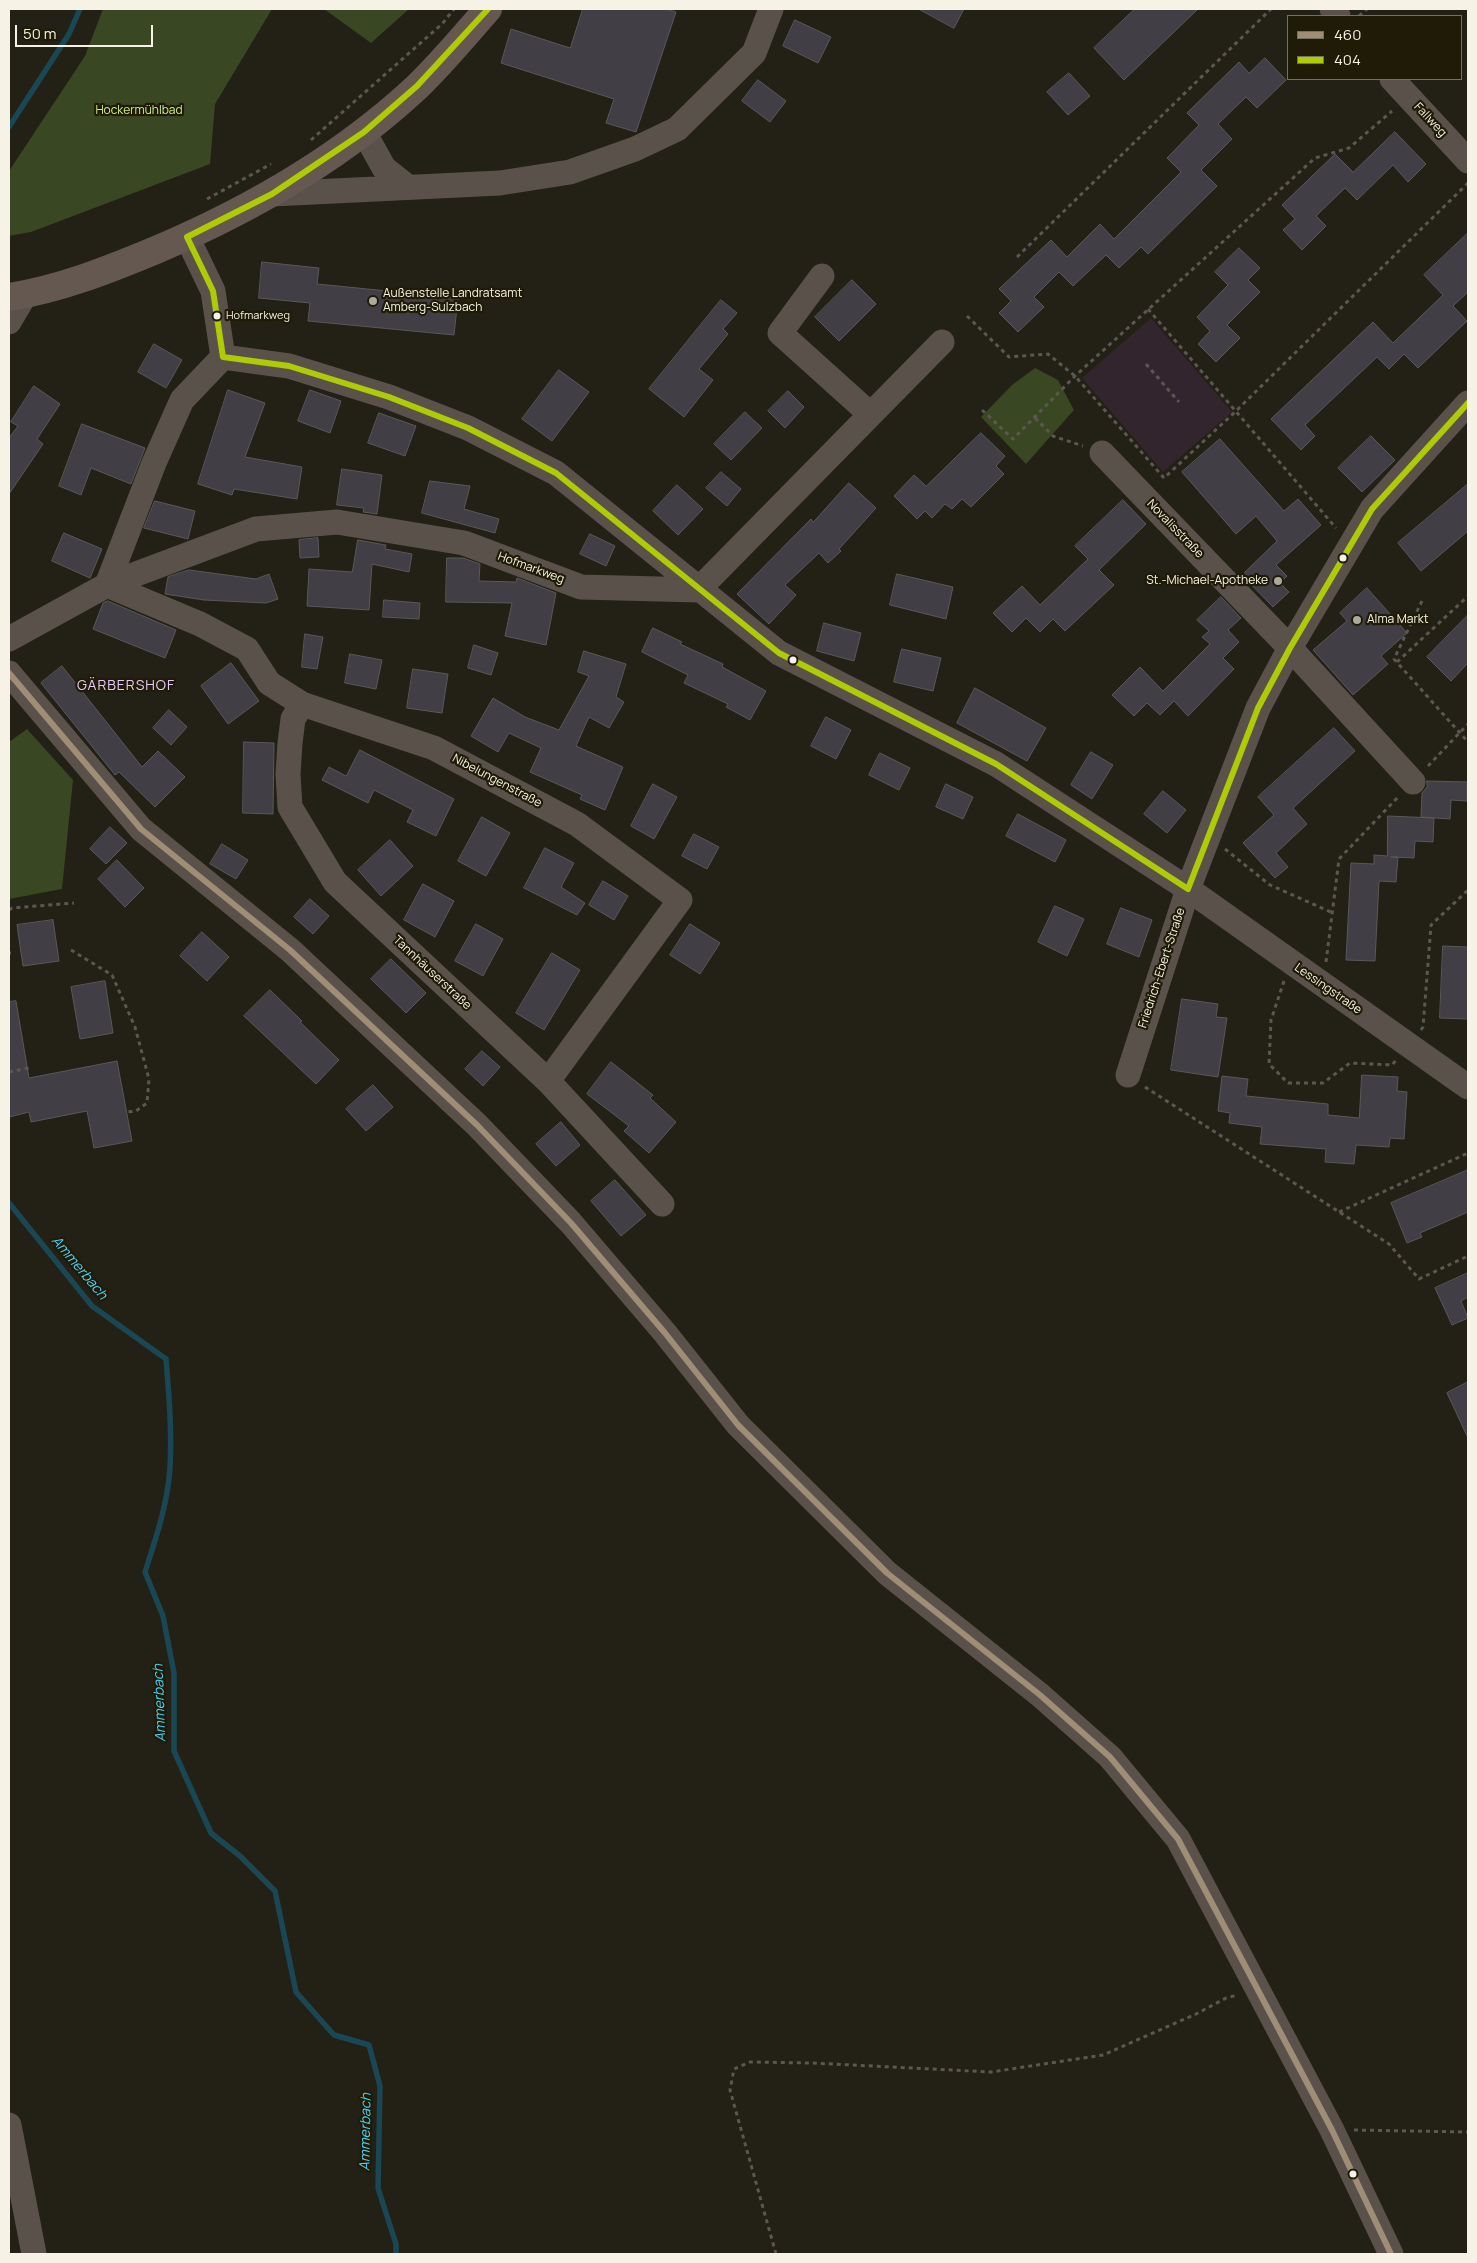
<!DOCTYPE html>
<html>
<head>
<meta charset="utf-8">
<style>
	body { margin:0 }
	#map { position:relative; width:1477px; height:2263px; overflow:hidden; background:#232015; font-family:Manrope,sans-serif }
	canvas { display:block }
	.frame { position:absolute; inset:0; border:10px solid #f6f3e6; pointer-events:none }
	.legend { position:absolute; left:1287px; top:15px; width:175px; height:65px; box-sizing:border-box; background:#1f1b06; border:1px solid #757160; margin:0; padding:6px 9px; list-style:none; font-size:15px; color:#f6f3e6 }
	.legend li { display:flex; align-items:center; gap:10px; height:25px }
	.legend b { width:25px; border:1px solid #757160 }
	.scale { position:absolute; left:15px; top:25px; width:138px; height:22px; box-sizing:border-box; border:2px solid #f6f3e6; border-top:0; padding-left:6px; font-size:15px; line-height:18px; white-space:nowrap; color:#f6f3e6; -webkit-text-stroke:4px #1f1b06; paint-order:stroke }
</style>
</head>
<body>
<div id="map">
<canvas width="1477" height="2263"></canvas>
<div class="frame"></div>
<ul class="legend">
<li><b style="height:6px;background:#9f8e75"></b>460</li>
<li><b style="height:6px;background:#aecb06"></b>404</li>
</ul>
<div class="scale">50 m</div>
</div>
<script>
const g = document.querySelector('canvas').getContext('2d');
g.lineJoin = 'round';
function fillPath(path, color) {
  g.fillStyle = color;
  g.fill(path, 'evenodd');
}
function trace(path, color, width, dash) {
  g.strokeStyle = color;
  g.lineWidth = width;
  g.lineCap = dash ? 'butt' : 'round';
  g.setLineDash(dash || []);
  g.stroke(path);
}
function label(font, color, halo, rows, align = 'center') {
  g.font = font + ' Manrope,sans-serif';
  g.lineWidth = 4.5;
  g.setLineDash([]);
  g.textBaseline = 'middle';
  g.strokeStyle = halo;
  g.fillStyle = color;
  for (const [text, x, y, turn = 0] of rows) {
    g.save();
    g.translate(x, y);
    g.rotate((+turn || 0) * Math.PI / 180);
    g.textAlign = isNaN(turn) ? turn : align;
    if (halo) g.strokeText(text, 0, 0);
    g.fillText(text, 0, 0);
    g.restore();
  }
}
fillPath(new Path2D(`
	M1151 318 1232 412 1163 472 1082 378Z`), '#33252d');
fillPath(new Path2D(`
	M103 9H272L215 104 210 164 31 232 9 236V171L85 56Z
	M324 9H409L371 43Z
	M1035 368 1058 380 1074 410 1026 464 981 417 1012 385Z
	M27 729 73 780 62 889 9 899V742Z`), '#3a4723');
trace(new Path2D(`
	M9 127 69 34 80 9
	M9 1203 92 1306 166 1359C169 1395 172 1431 170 1467 168 1503 156 1538 145 1572L163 1616 174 1673V1751L211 1833 240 1856 275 1891 296 1992 334 2035 369 2045 380 2086 378 2188 396 2244V2254`), '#1a4754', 5.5);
const building = new Path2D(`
	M583 9H666L676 12 636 132 606 123 614 99 501 63 511 29 570 48Z
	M919 9H964L954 28Z
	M1135 9H1198L1124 80 1094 48Z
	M795 20 831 37 818 63 783 46Z
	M1265 58 1286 80 1257 108 1246 97 1218 124 1232 139 1201 170 1217 186 1148 254 1141 247 1119 268 1106 255 1073 286 1059 272 1034 297 1044 307 1018 332 999 313 1011 301 999 289 1051 240 1067 257 1100 224 1114 239 1181 172 1167 158 1199 125 1187 113 1239 62 1249 73Z
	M1069 73 1090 96 1068 115 1047 92Z
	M758 80 786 101 770 122 742 101Z
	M1395 132 1426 164 1408 182 1393 165 1357 200 1345 188 1316 216 1326 226 1302 250 1283 230 1295 219 1282 205 1335 154 1353 172Z
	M1468 233V292L1453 306 1467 321 1418 368 1404 354 1389 369 1377 357 1305 425 1315 436 1301 450 1271 419 1373 322 1393 343 1443 295 1424 275Z
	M1239 248 1260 268 1248 280 1260 292 1227 325 1240 338 1216 362 1198 344 1210 331 1197 317 1228 285 1215 272Z
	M262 262 319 268 317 284 458 298 454 335 308 321 310 303 259 298Z
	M852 280 876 304 839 341 815 317Z
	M721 300 737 313 723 329 728 334 699 369 713 380 684 417 649 389Z
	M154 344 182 360 166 388 138 372Z
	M559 370 589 392 552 441 522 419Z
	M34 386 60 404 37 439 43 444 9 494V438L18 426 11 422Z
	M228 390 265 403 245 457 302 467 297 499 234 489 232 495 198 484Z
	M310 390 341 401 330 433 298 421Z
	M788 391 804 407 785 428 768 411Z
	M745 412 762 428 731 460 714 444Z
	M379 413 416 426 405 456 368 443Z
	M82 424 145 448 131 484 91 468 81 495 59 486Z
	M981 433 1005 456 996 466 1004 474 971 507 962 499 952 509 945 504 932 518 925 511 917 519 894 496 914 475 926 486Z
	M1371 436 1395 460 1362 492 1338 468Z
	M1220 439 1284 511 1298 499 1321 525 1276 565 1287 576 1280 583 1289 592 1273 607 1242 575 1277 541 1256 516 1236 534 1182 472Z
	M342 469 382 475 377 514 363 512 364 508 337 505Z
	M721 472 741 489 727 506 706 488Z
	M430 481 470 486 464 509 499 519 495 533 422 513Z
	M849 483 876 508 839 549 841 551 828 563 819 553 785 585 796 595 769 624 737 594 811 519 813 522Z
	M1468 484V531L1421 571 1398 543Z
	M677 485 703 509 678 535 653 511Z
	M1123 500 1146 524 1099 570 1114 585 1065 631 1053 619 1040 632 1026 618 1012 632 993 613 1022 586 1040 605 1088 559 1075 546Z
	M155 501 195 511 188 539 144 528Z
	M64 533 102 549 90 578 52 561Z
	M590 534 615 546 606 566 580 554Z
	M318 538 319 557 300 558 299 540Z
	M358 540 386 545 385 549 412 554 409 572 372 564 369 610 307 606 309 569 352 572Z
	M447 558H463L480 564 479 581 516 582 517 578 556 593 546 645 505 636 512 603 446 602Z
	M189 570 256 579 269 574 278 599 266 603 204 600 165 594 168 577Z
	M897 574 953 587 946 619 890 605Z
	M1367 588 1407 633 1381 656 1388 664 1353 695 1313 650 1347 621 1340 613Z
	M1221 597 1241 618 1228 630 1239 642 1223 658 1234 669 1188 716 1174 701 1160 715 1147 703 1134 716 1112 695 1140 667 1163 691 1210 644 1202 637 1209 631 1197 620Z
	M384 600 420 603 419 619 383 617Z
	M108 601 176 630 165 658 93 629 103 603Z
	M1468 615V663L1451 681 1427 657Z
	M824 623 861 633 854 661 817 651Z
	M653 628 682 642 680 644 723 664 722 667 766 691 750 720 726 707 728 704 684 683 688 675 642 652Z
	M305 634 323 637 317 669 302 667Z
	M474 645 498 653 491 675 468 668Z
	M902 649 941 658 933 691 894 682Z
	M584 651 626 664 616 697 624 702 609 728 589 717 576 746 623 767 605 810 580 799 582 795 530 772 541 748 509 733 498 752 471 736 493 698 525 717 559 730 589 676 578 672Z
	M350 654 382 660 376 689 345 683Z
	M231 663 259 701 228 724 201 686Z
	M62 666 142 767 158 751 185 777 155 807 119 772 115 775 41 683Z
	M413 669 448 674 442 713 407 708Z
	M975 688 1046 728 1027 761 957 723Z
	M169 710 187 727 171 745 153 728Z
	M826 717 851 730 836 759 811 746Z
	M1334 728 1355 751 1293 808 1307 824 1276 853 1288 867 1275 878 1243 843 1274 815 1258 797Z
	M244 742 274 743 273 814 243 813Z
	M360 750 454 799 436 836 407 822 413 810 374 790 368 803 322 780 329 767 346 776Z
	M1091 752 1113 765 1092 799 1071 785Z
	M880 753 910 768 899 790 869 775Z
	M1427 781 1467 782V801L1451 800 1450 819 1421 817 1422 793 1427 787Z
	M653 784 677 797 654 839 631 826Z
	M946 784 973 797 963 819 936 807Z
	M1163 791 1186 810 1167 833 1144 814Z
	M1018 814 1066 840 1055 862 1006 836Z
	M1388 816 1434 818 1433 842 1415 841 1414 858 1391 857H1398L1396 882 1379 881 1375 961 1346 960 1351 863 1374 864V855L1387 856Z
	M482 817 510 833 486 876 458 861Z
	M110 827 127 843 106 864 90 849Z
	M694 834 719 847 707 869 682 856Z
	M390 840 413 866 381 896 358 870Z
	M222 844 248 860 236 879 210 864Z
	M545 848 574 863 561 887 585 903 577 915 524 888Z
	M117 860 144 888 125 907 98 879Z
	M603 881 628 896 614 920 589 905Z
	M423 884 454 901 435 937 404 920Z
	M310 899 329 916 313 934 294 917Z
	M1055 906 1084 919 1067 956 1038 942Z
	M1121 908 1152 920 1139 957 1107 944Z
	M53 920 59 961 23 966 17 925Z
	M476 924 503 939 483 976 455 961Z
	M690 924 720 943 700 974 670 955Z
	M202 932 229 957 207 981 180 956Z
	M1443 946 1468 947V1019L1440 1018Z
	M552 953 580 970 544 1030 516 1013Z
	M391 959 426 993 406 1013 371 979Z
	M105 981 113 1033 80 1039 71 987Z
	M270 990 302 1021 300 1022 339 1060 316 1084 244 1016Z
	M1182 999 1218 1004 1216 1017 1227 1018 1218 1077 1171 1070Z
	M16 1001 29 1078 117 1061 132 1141 94 1148 87 1111 31 1122 29 1112 9 1117V1002Z
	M482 1051 500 1067 483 1086 465 1069Z
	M611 1062 653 1095 650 1098 676 1122 649 1153 624 1131 629 1126 587 1094Z
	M1362 1075 1398 1077 1397 1091 1407 1092 1404 1139 1390 1138 1389 1147 1356 1145 1354 1164 1325 1162 1326 1149 1260 1144 1262 1127 1229 1123 1230 1113 1218 1111 1222 1076 1248 1079 1246 1096 1328 1104V1115L1359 1118Z
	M373 1085 393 1107 366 1131 346 1109Z
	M561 1122 580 1145 556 1166 536 1144Z
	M1468 1170V1212L1420 1233 1422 1237 1407 1243 1391 1203Z
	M615 1180 646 1215 621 1236 591 1201Z
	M1468 1273V1297L1461 1301 1468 1318 1452 1325 1435 1288Z
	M1468 1382V1438L1447 1393Z`);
fillPath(building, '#423e45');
trace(building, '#5a5858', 1);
trace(new Path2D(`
	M1359 16 1367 9
	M311 140 442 24 454 9
	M207 199 271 164
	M1017 257 1271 9
	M1148 309 1336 528
	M967 316 1009 357 1048 354 1075 376 1164 478 1236 411 1468 183
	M1146 364 1179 402
	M982 410 1013 439 1075 376 1315 158 1349 148 1392 111
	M1035 418 1053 436 1083 446
	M1422 601 1394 659 1468 742
	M1397 662 1468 596
	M1428 766 1468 724
	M1225 849 1270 885 1333 913
	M9 910 12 908 74 903
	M71 950 112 975 135 1027 149 1079 147 1103 136 1111 127 1112
	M9 953H11
	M1326 962 1339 859 1399 796
	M1284 981 1271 1020 1269 1064 1288 1083H1323L1350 1063 1392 1065 1396 1060
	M1421 1030 1423 1027 1431 925 1468 890
	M9 1072 29 1068
	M1145 1087 1389 1244 1419 1279 1468 1256
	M1339 1212 1468 1153
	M1354 2130 1468 2132
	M776 2254 730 2090 734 2069 750 2062 812 2063 991 2072 1103 2055 1196 2014 1226 1998 1238 1995`), '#5c5750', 3, [4, 4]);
trace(new Path2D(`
	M1332 9 1338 16
	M1392 79 1468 161
	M364 132 384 168 408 187
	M272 194 500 183 570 172 635 149 677 129 754 53 771 9
	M187 237 213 291 223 357
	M822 276 780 333 870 414
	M9 322 25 295
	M223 357 289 366 389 397 468 428 556 473 779 653 996 764 1188 889 1468 1087
	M1102 453 1290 648 1413 782
	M107 585 200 624 247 649 269 683 302 704 434 748 577 824 680 900 548 1081
	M107 585 154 463 182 400 223 357
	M9 639 107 585 256 529 337 522 464 543 581 587 698 590 942 342
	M9 673 141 829 290 950 477 1125 571 1223 665 1333 738 1425 887 1573 1040 1695 1110 1757 1178 1839 1332 2130 1391 2254
	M302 704 293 719 290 743 288 774 290 807 335 882 548 1081 662 1204
	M1128 1075 1188 889 1258 708 1290 648 1372 509 1468 403
	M9 2125 34 2254`), '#5a514b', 25);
trace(new Path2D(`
	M9 297C60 289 108 270 156 250 250 210 342 157 417 87 442 63 465 35 488 9`), '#645851', 28);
trace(new Path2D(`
	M9 673 141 829 290 950 477 1125 571 1223 665 1333 738 1425 887 1573 1040 1695 1110 1757 1178 1839 1332 2130 1391 2254`), '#9f8e75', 6);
trace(new Path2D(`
	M488 9 417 86 364 132 272 194 187 237 213 291 223 357 289 366 389 397 468 428 556 473 779 653 996 764 1188 889 1258 708 1290 648 1372 509 1468 403`), '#aecb06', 6);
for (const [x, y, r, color] of [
	[373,301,5,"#aca99d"],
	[217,316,4.5,"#f6f3e6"],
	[1343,558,4.5,"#f6f3e6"],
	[1278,581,5,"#aca99d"],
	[1357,620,5,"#aca99d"],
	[793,660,4.5,"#f6f3e6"],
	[1353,2174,4.5,"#f6f3e6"]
]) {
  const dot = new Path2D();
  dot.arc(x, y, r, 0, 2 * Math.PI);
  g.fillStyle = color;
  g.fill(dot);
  trace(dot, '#1f1b06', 2);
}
label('11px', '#f6f3e6', '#1f1b06', [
	["Hofmarkweg",226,316]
], 'left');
label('12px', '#c9ee8f', '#1f1b06', [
	["Hockermühlbad",139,111]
]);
label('12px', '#f6f3e6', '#1f1b06', [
	["Fallweg",1430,120,47],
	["Novalisstraße",1175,529,46],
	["Hofmarkweg",531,568,20],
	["Nibelungenstraße",497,781,28],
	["Friedrich-Ebert-Straße",1162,968,-72],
	["Tannhäuserstraße",432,973,43],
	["Lessingstraße",1328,989,35]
]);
label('12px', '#f6f3e6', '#1f1b06', [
	["Außenstelle Landratsamt",383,294],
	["Amberg-Sulzbach",383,308],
	["St.-Michael-Apotheke",1268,581,"right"],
	["Alma Markt",1367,620]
], 'left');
g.letterSpacing = '1px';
label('14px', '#e6c8ff', '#1f1b06', [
	["GÄRBERSHOF",126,686]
]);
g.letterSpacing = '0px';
label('italic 14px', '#4cd3fb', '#1f1b06', [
	["Ammerbach",79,1268,50],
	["Ammerbach",160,1703,-92],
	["Ammerbach",366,2132,-89]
]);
</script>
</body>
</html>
